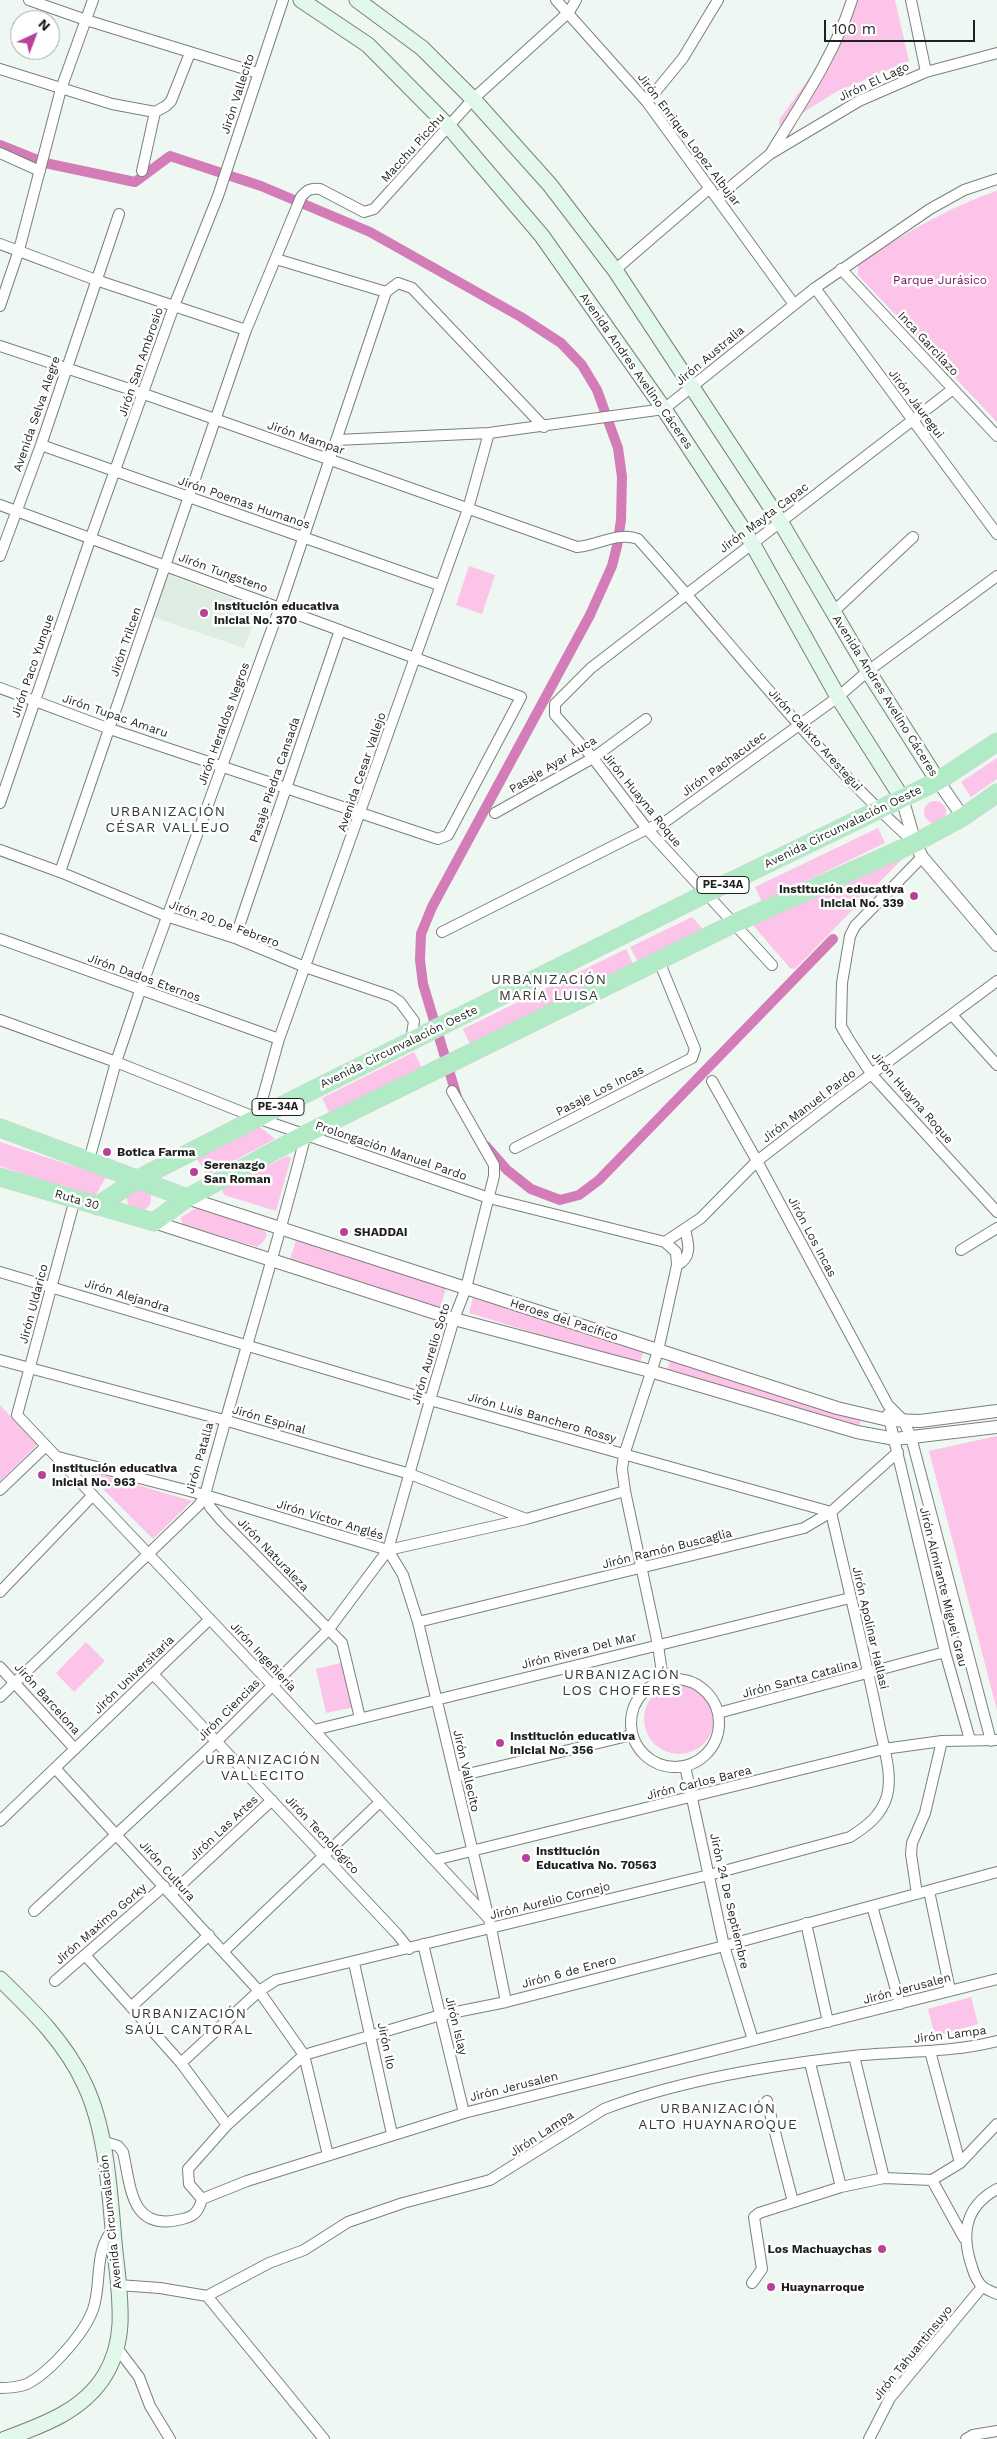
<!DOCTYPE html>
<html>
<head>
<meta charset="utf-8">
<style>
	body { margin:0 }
	#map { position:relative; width:997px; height:2439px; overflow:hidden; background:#eef7f1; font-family:"Work Sans",sans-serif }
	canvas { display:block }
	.north { position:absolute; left:10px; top:10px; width:50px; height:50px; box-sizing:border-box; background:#fff; border:1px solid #a5a7a5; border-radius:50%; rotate:43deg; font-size:14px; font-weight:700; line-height:20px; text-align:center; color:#1e221f }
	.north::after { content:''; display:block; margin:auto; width:18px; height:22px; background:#b84298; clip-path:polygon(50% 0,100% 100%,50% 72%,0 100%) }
	.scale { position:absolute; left:824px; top:20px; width:151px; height:22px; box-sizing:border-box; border:2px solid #1e221f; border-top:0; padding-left:6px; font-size:15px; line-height:18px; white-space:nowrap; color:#1e221f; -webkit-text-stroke:4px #fff; paint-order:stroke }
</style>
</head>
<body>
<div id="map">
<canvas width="997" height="2439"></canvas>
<div class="north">N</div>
<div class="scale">100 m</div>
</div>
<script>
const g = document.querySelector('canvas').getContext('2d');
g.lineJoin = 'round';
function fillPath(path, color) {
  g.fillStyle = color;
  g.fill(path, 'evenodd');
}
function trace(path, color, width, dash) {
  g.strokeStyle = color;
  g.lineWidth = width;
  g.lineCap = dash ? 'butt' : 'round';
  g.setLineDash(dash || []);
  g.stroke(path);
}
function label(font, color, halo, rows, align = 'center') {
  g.font = font + ' "Work Sans",sans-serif';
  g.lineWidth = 5;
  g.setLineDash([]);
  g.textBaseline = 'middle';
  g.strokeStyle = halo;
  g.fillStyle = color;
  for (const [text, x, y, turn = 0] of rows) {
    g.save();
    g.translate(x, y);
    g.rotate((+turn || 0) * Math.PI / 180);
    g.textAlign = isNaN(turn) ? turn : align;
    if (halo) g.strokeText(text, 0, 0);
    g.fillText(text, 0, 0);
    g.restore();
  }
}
fillPath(new Path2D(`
	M168 575 256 607 258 611 244 648 150 616 162 580Z`), '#ddede2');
fillPath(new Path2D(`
	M853 0H895L909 61 836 92 780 127 779 120 818 66Z
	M997 191V422L858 275V264C903 235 946 208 997 191Z
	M469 566 495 575 482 614 456 605Z
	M997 758V779L971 797 961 782Z
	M924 812a11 11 0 1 1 22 0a11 11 0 1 1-22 0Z
	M878 828 885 843 762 902 755 887Z
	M900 855 903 858 795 969 790 968 752 924Z
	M692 917 704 930 638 962 630 947Z
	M626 949 633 964 470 1044 463 1029Z
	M414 1052 422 1068 330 1114 322 1098Z
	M260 1127 275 1139 207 1175 196 1157Z
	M0 1142 106 1177 94 1198 0 1166Z
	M287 1156 291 1158 276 1211 224 1195 222 1189Z
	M127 1199a12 12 0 1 1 24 0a12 12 0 1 1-24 0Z
	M198 1207 263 1230 267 1234 264 1241 257 1247 182 1224 181 1217Z
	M296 1240 446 1288 440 1308 290 1260Z
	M473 1298 644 1350 639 1365 469 1313Z
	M670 1360 862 1418 858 1429 667 1372Z
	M0 1405 37 1445 0 1481Z
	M997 1436V1710L929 1451Z
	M96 1473 192 1501 153 1539 91 1477Z
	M86 1642 105 1661 74 1692 56 1673Z
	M345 1662 355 1707 326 1713 316 1669Z
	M644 1719a35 35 0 1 1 70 0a35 35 0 1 1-70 0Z
	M971 1997 978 2024 935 2036 928 2009Z`), '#fdc4e9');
trace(new Path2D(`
	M0 145 45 163 135 182 170 156 261 186 370 232 521 317 561 343 582 365 597 390 618 448 622 477 621 520 617 546 612 566 590 615 432 907 421 934 420 960 423 984 457 1097
	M486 1146 507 1170 531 1189 560 1200 579 1195 599 1180 833 939`), '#d37cb7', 10);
const minor = new Path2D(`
	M29 0 86 20 258 73
	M556 0 647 102 793 303
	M911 0 926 72
	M0 69 112 104 155 112 166 106 171 101 190 53
	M647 102 683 58 718 0
	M772 151C802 102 835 54 852 0
	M0 153 40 171
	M142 171 155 112
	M718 197 770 154 859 101 926 72 997 53
	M0 244 96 280 246 330
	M276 259 386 292
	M841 269 997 436
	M615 270 710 188
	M815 288 997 534
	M0 306 19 250 61 89 93 0
	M0 346 144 394 577 547C596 546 619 531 638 539 730 641 813 752 915 843
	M337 440 489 433 664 409 815 288 930 209 964 190 997 179
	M41 445 439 585
	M0 505 521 697 448 835 438 839 110 729 0 688
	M0 556 41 445 119 214
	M833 612 913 537
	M0 803 91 537 174 306 218 196 283 0
	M495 813 593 758 646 719
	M0 850 60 872 166 916 235 938 305 967 391 996 400 1002 414 1021 411 1041
	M922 857 855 926 850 936 842 983 841 1026 849 1040 872 1075 997 1212
	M60 872 246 330 301 197C307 190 310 188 320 189L364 212 374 209 473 99 569 12 576 0
	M442 932 647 829 665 822 838 697 868 671 997 576
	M235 938 340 630
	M0 939 279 1039
	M772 965 647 829 593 758 555 715V704L591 668 953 389
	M952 1015 997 1065
	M0 1020 116 1062 257 1118 489 1198 665 1242 701 1218 757 1161 835 1101 997 981
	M712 1081 757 1161 888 1405 903 1420 911 1437 991 1741
	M257 1118 279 1039 468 509 489 433
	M515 1148 692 1058 695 1049 659 961
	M89 1160 116 1062 140 991 280 607 386 292 398 283 412 288 544 427
	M75 1199 17 1415 272 1685 489 1919
	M961 1250 997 1228
	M677 1265C692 1258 689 1244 685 1230
	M0 1272 430 1400 831 1512
	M0 1360 224 1420 410 1474 526 1519
	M888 1414 945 1652 970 1740
	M58 1457 205 1495 388 1550 526 1519 625 1491
	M0 1490 46 1446
	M205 1495 210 1507 222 1521 342 1643 360 1718
	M388 1550 403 1575 418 1622 491 1928 506 2002
	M0 1592 93 1495
	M418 1622 804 1528 831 1512 898 1452
	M0 1667 75 1749
	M153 1674 397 1934 409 1949
	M631 1723a44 44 0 1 1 88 0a44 44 0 1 1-88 0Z
	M663 1680 658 1645 625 1491 622 1469 624 1455 658 1351 677 1265 676 1252 665 1242
	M0 1697 199 1505 205 1495C237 1374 275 1256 306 1134
	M718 1713 945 1652
	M314 1730 850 1598
	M685 1766 724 1946 753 2040
	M55 1768 259 1991 304 2055 328 2155
	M455 1777 632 1735
	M0 1821 210 1619
	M435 1860 884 1749 942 1741 997 1740
	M929 1891 950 1990
	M171 1894 272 1800
	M917 1894 911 1854 912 1843 925 1813 942 1741
	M872 1906 900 2004
	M34 1911 217 1741 329 1629 388 1550 430 1400 454 1319 466 1288 494 1176V1165L452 1091
	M806 1923 828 2022
	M423 1944 464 2113
	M224 1951 380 1802
	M85 1955 181 2063 227 2125
	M354 1963 392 2134
	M55 1981 164 1886
	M131 2007 209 1935
	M930 2051 960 2163
	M854 2056 884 2178
	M181 2063 259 1991 276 1980 709 1875 850 1837C867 1826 881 1816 887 1796 893 1773 883 1746 879 1724 865 1653 847 1583 831 1512
	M810 2063 841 2187
	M767 2101 793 2202
	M102 2141 118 2146 123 2152C131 2186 130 2230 178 2220 193 2217 198 2214 202 2199
	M932 2180 964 2238
	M997 2189C964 2207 961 2235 972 2267 974 2274 977 2282 983 2287 987 2290 993 2292 997 2294
	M202 2199 189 2184 188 2169 227 2125 304 2055 441 2015 506 2002 724 1946 997 1872
	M202 2199 247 2181 464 2113 997 1979
	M752 2283 762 2269 754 2217 759 2213 841 2187 884 2178 932 2180 960 2163 997 2124
	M118 2285 160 2288 207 2296 269 2263 304 2250 348 2222 403 2203 490 2180 604 2109C680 2080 772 2065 853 2056 901 2051 950 2053 997 2041
	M207 2296 324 2439
	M117 2348 139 2377 150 2406 170 2439
	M0 2388C8 2388 19 2387 27 2384 50 2372 90 2329 95 2302 101 2276 95 2251 113 2229
	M869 2439 890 2398 982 2287
	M966 2439 973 2435 997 2431`);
const tertiary = new Path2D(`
	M938 781 963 817
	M902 798 915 843 922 857 997 945
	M187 1198 837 1408 888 1420 920 1421 997 1411
	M154 1222 454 1319 650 1371 857 1432 895 1439 997 1427`);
const secondary = new Path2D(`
	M301 0 368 45 449 127 542 236 664 409 752 543 838 697 902 798
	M357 0 422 48 473 99 550 185 615 270 780 521 868 671 938 781
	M0 1979C33 2011 66 2043 85 2085 108 2134 110 2200 115 2252 118 2276 121 2301 120 2324 119 2342 114 2360 105 2375 83 2411 43 2425 5 2439`);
const trunk = new Path2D(`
	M0 1128 187 1198
	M0 1177 154 1222 187 1198 306 1134 733 924 915 843 963 817 997 793
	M97 1206 138 1179 257 1118 705 894 938 781 997 742`);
trace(minor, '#7a817c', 12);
trace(tertiary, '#7a817c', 14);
trace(secondary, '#7a817c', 17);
trace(trunk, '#d2d3d2', 19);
trace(minor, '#fff', 10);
trace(tertiary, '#fff', 12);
trace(secondary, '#e2f8ea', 15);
trace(trunk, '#b0ebc6', 18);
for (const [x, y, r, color] of [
	[204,613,5,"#b84298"],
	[914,896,5,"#b84298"],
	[107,1152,5,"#b84298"],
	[194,1172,5,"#b84298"],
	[344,1232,5,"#b84298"],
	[42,1475,5,"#b84298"],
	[500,1743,5,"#b84298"],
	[526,1858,5,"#b84298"],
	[882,2249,5,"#b84298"],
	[771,2287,5,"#b84298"]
]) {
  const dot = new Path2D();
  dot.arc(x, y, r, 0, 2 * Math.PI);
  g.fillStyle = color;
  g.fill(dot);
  trace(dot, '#fff', 2);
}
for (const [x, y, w] of [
	[723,885,52],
	[278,1107,52]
]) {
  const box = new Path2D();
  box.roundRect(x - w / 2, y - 8.5, w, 17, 4);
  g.fillStyle = '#fff';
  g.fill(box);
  trace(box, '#1e221f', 1);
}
label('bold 11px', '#1e221f', null, [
	["PE-34A",723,885],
	["PE-34A",278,1107]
]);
label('12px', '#1e221f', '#fff', [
	["Jirón El Lago",874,82,-25],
	["Jirón Vallecito",238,94,-72],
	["Jirón Enrique Lopez Albujar",689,140,53],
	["Macchu Picchu",413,148,-48],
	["Inca Garcilazo",928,344,47],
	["Jirón Australia",710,356,-40],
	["Jirón San Ambrosio",141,362,-71],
	["Avenida Andres Avelino Cáceres",636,371,55],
	["Jirón Jáuregui",916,404,53],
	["Avenida Selva Alegre",37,414,-71],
	["Jirón Mampar",306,438,19],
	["Jirón Poemas Humanos",244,503,19],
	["Jirón Mayta Capac",764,518,-37],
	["Jirón Tungsteno",223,573,20],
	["Jirón Trilcen",126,642,-71],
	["Jirón Paco Yunque",33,666,-71],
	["Avenida Andres Avelino Cáceres",885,696,58],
	["Jirón Tupac Amaru",115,716,19],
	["Jirón Heraldos Negros",224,724,-70],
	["Jirón Calixto Arestegui",815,740,48],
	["Jirón Pachacutec",724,764,-36],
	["Pasaje Ayar Auca",553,765,-31],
	["Avenida Cesar Vallejo",362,772,-71],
	["Pasaje Piedra Cansada",275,780,-71],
	["Jirón Huayna Roque",642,800,51],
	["Avenida Circunvalación Oeste",843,827,-26],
	["Jirón 20 De Febrero",224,924,20],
	["Jirón Dados Eternos",144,978,20],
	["Avenida Circunvalación Oeste",399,1047,-26],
	["Pasaje Los Incas",600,1091,-27],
	["Jirón Huayna Roque",912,1098,49],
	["Jirón Manuel Pardo",809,1106,-37],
	["Prolongación Manuel Pardo",391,1151,19],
	["Ruta 30",77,1200,16],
	["Jirón Los Incas",812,1237,62],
	["Jirón Alejandra",127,1296,17],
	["Jirón Uldarico",34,1304,-75],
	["Heroes del Pacífico",564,1320,18],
	["Jirón Aurelio Soto",431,1354,-73],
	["Jirón Luis Banchero Rossy",542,1418,16],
	["Jirón Espinal",269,1420,16],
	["Jirón Patalla",200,1458,-74],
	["Jirón Víctor Anglés",330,1520,17],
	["Jirón Ramón Buscaglia",667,1549,-14],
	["Jirón Naturaleza",273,1555,46],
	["Jirón Almirante Miguel Grau",943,1587,76],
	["Jirón Apolinar Hallasi",870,1628,77],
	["Jirón Rivera Del Mar",579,1651,-14],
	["Jirón Ingeñiería",263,1657,47],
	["Jirón Universitaria",134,1675,-44],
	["Jirón Santa Catalina",800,1679,-15],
	["Jirón Barcelona",47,1699,48],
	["Jirón Ciencias",229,1710,-45],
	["Jirón Vallecito",466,1771,77],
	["Jirón Carlos Barea",699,1783,-14],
	["Jirón Las Artes",224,1828,-43],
	["Jirón Tecnológico",322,1835,47],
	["Jirón Cultura",167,1871,48],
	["Jirón Aurelio Cornejo",550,1901,-14],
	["Jirón 24 De Septiembre",729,1901,77],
	["Jirón Maximo Gorky",101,1924,-41],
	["Jirón 6 de Enero",569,1972,-15],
	["Jirón Jerusalen",907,1989,-15],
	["Jirón Islay",456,2026,76],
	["Jirón Lampa",950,2035,-7],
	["Jirón Ilo",386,2046,78],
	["Jirón Jerusalen",514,2087,-14],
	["Jirón Lampa",542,2134,-33],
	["Avenida Circunvalación",111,2222,-96],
	["Jirón Tahuantinsuyo",913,2353,-51]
]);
label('12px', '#760a5e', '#fff', [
	["Parque Jurásico",940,280]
]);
label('bold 12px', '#1e221f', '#fff', [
	["Institución educativa",214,606],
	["inicial No. 370",214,620],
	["Institución educativa",904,889,"right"],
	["inicial No. 339",904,903,"right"],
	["Botica Farma",117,1152],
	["Serenazgo",204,1165],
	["San Roman",204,1179],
	["SHADDAI",354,1232],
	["Institución educativa",52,1468],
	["inicial No. 963",52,1482],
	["Institución educativa",510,1736],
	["inicial No. 356",510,1750],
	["Institución",536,1851],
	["Educativa No. 70563",536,1865],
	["Los Machuaychas",872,2249,"right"],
	["Huaynarroque",781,2287]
], 'left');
g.letterSpacing = '1px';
label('14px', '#343b36', '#fff', [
	["URBANIZACIÓN",168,812],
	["CÉSAR VALLEJO",168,828],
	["URBANIZACIÓN",549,980],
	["MARÍA LUISA",549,996],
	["URBANIZACIÓN",622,1675],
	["LOS CHOFERES",622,1691],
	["URBANIZACIÓN",263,1760],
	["VALLECITO",263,1776],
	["URBANIZACIÓN",189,2014],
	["SAÚL CANTORAL",189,2030],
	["URBANIZACIÓN",718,2109],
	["ALTO HUAYNAROQUE",718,2125]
]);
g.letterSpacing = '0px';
</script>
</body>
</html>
